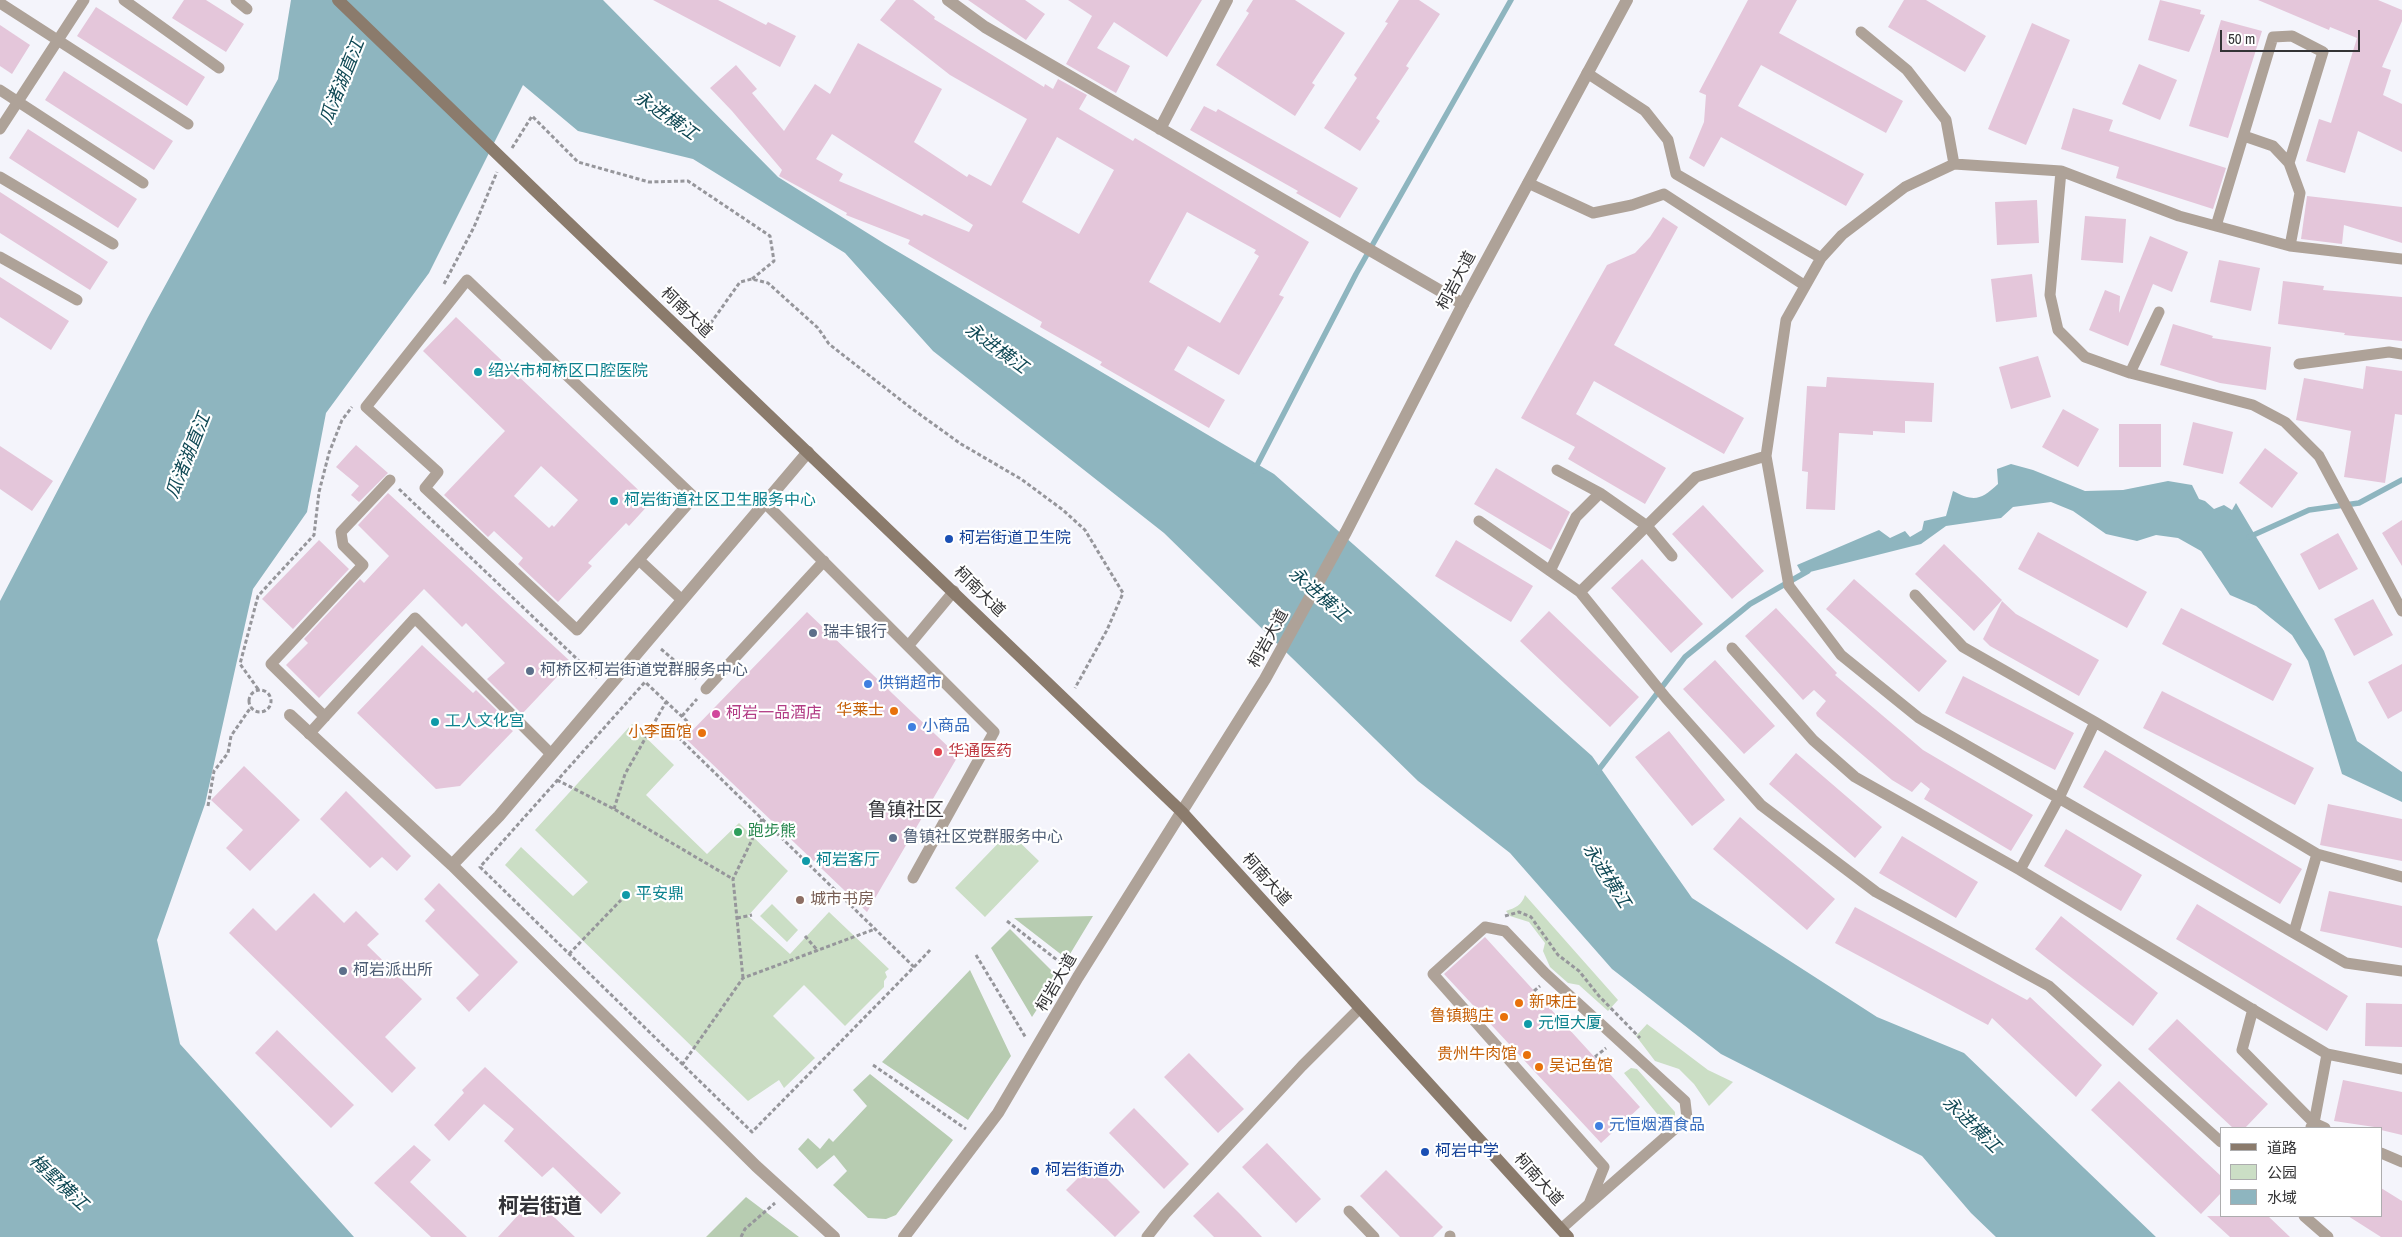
<!DOCTYPE html>
<html>
<head>
<meta charset="utf-8">
<style>
	body { margin:0 }
	#map { position:relative; width:2402px; height:1237px; overflow:hidden; background:#f4f4fb; font-family:"Archivo Narrow","Noto Sans SC",sans-serif }
	canvas { display:block }
	.legend { position:absolute; left:2220px; top:1127px; width:162px; height:90px; box-sizing:border-box; background:#fff; border:1px solid #adadae; margin:0; padding:6px 9px; list-style:none; font-size:15px; color:#333335 }
	.legend li { display:flex; align-items:center; gap:10px; height:25px }
	.legend b { width:25px; border:1px solid #adadae }
	.scale { position:absolute; left:2220px; top:30px; width:140px; height:22px; box-sizing:border-box; border:2px solid #333335; border-top:0; padding-left:6px; font-size:15px; line-height:18px; white-space:nowrap; color:#333335; -webkit-text-stroke:4px #fff; paint-order:stroke }
</style>
</head>
<body>
<div id="map">
<canvas width="2402" height="1237"></canvas>
<ul class="legend">
<li><b style="height:6px;background:#8b7b6c"></b>道路</li>
<li><b style="height:14px;background:#cbdec5"></b>公园</li>
<li><b style="height:14px;background:#8eb5bf"></b>水域</li>
</ul>
<div class="scale">50 m</div>
</div>
<script>
const g = document.querySelector('canvas').getContext('2d');
g.lineJoin = 'round';
function fillPath(path, color) {
  g.fillStyle = color;
  g.fill(path, 'evenodd');
}
function trace(path, color, width, dash) {
  g.strokeStyle = color;
  g.lineWidth = width;
  g.lineCap = dash ? 'butt' : 'round';
  g.setLineDash(dash || []);
  g.stroke(path);
}
function label(font, color, halo, rows, align = 'center') {
  g.font = font + ' "Archivo Narrow","Noto Sans SC",sans-serif';
  g.lineWidth = 4.5;
  g.setLineDash([]);
  g.textBaseline = 'middle';
  g.strokeStyle = halo;
  g.fillStyle = color;
  for (const [text, x, y, turn = 0] of rows) {
    g.save();
    g.translate(x, y);
    g.rotate((+turn || 0) * Math.PI / 180);
    g.textAlign = isNaN(turn) ? turn : align;
    if (halo) g.strokeText(text, 0, 0);
    g.fillText(text, 0, 0);
    g.restore();
  }
}
fillPath(new Path2D(`
	M632 724 674 765 646 795 707 854 739 823 788 871 748 916 790 954 829 912 889 969 885 972 887 977 884 981V987L845 1026 804 985 773 1016 815 1058 784 1088 779 1080 748 1101 505 865 521 847 573 896 588 882 535 830Z
	M1009 832 1039 861 985 917 955 888Z
	M1525 895 1618 1000 1608 1011 1579 985 1568 983 1550 967 1543 951 1545 943 1529 922 1510 916 1506 911C1515 908 1522 905 1525 895Z
	M772 904 798 930 787 942 760 916Z
	M1647 1024 1708 1070 1733 1082 1709 1106 1694 1084 1679 1069 1655 1061 1636 1036Z
	M1631 1068 1637 1069 1675 1112V1119L1667 1126 1624 1073Z`), '#cbdec5');
fillPath(new Path2D(`
	M1093 916 1067 959 1014 918Z
	M1010 929 1058 977 1032 1017 991 948Z
	M970 970 1011 1056 968 1120 882 1062Z
	M870 1074 953 1140 896 1215 886 1219 868 1218 833 1185 847 1171 834 1155 817 1169 798 1149 808 1138 820 1149 829 1138 833 1142 867 1106 853 1090Z
	M746 1197 799 1237H706Z`), '#b7ccb1');
fillPath(new Path2D(`
	M291 0H603L778 177 885 244 1274 474 1592 756 1692 898 1877 1017 1964 1053 2156 1237H1996L1971 1213 1922 1156 1721 1054 1612 969 1510 853 1418 781 1164 533 933 351 845 253 693 159 578 131 523 85 429 273 326 413 307 512 253 589 205 804 157 940 180 1044 354 1237H0V601L148 317 278 79Z
	M2011 464 2033 470 2085 491 2123 490 2168 481 2192 485 2199 499 2205 501 2214 509 2224 505 2232 510 2236 503 2324 651 2357 741 2402 772V802L2342 774 2308 661 2292 635 2256 606 2230 595 2201 551 2178 538 2156 535 2137 541 2106 534 2073 511 2051 502 2013 507 2001 518 1946 526 1921 544 1802 574 1797 565 1879 530 1890 538 1905 531 1910 537 1922 530 1924 521 1946 516 1953 491C1974 502 1981 500 1998 484L1997 469Z`), '#8eb5bf');
trace(new Path2D(`
	M1254 471 1356 274 1511 0
	M2249 537 2309 510 2359 503 2402 480
	M1597 772 1685 657 1750 604 1808 571`), '#8eb5bf', 5.5);
fillPath(new Path2D(`
	M184 0H206L244 24 226 52 172 18Z
	M653 0H718L766 25 768 22 796 36 780 67Z
	M896 0H913L935 17 934 19 1044 87 1045 84 1053 89 1058 79 1087 95 1079 109 1133 141 1135 138 1309 242 1279 295 1284 297 1239 375 1188 346 1174 370 1225 400 1209 428 1100 365 1102 362 1040 327 1042 322 908 244 910 240 846 215 847 213 779 176 782 170 732 111 710 88 736 65 757 89 752 93 784 131 815 84 830 94 858 43 942 89 914 142 967 177 969 174 991 186 1027 119 950 75 880 20ZM832 134 973 225 969 232 924 214 922 216 839 181 843 174 816 159ZM1057 137 1114 170 1079 234 1022 202ZM1187 212 1256 250 1254 253 1259 256 1220 323 1149 282Z
	M968 0H1025L1045 14 1026 40Z
	M1068 0H1202L1167 57 1114 22 1097 48 1130 66 1116 93 1066 64 1092 16Z
	M1253 0H1295L1345 33 1312 83 1315 85 1295 116 1216 65 1249 13 1246 11Z
	M1399 0H1419L1440 14 1406 66 1409 68 1376 118 1380 121 1360 151 1324 128 1357 78 1354 75 1388 23 1385 22Z
	M1748 0H1797L1779 33 1903 101 1886 133 1761 65 1738 106 1864 174 1846 206 1721 137 1704 167 1689 158 1704 122 1706 95 1699 92Z
	M1904 0H1926L1986 36 1965 72 1888 27Z
	M2160 0 2201 10 2200 14 2205 15 2189 52 2148 40Z
	M2258 0H2378L2402 10V21L2382 67 2391 70 2383 95 2402 104V152L2358 131 2345 173 2306 161 2319 119 2331 123 2357 38 2330 27 2329 30Z
	M96 7 205 77 187 106 77 36Z
	M2221 20 2262 31 2228 138 2189 126Z
	M2032 23 2070 40 2026 145 1988 129Z
	M0 25 30 45 12 74 0 66Z
	M2139 64 2177 80 2160 120 2122 104Z
	M64 71 173 141 154 170 45 100Z
	M1204 106 1216 112 1218 109 1358 188 1340 218 1296 193 1298 191 1190 130Z
	M2073 108 2113 120 2109 131 2226 168 2213 209 2116 178 2119 167 2061 149Z
	M28 129 137 199 118 228 9 158Z
	M0 192 108 262 90 290 0 233Z
	M2307 196 2402 207V243L2344 225 2342 244 2301 239Z
	M2037 200 2039 243 1997 245 1995 202Z
	M2085 216 2126 219 2123 263 2081 260Z
	M1663 217 1678 227 1614 345 1744 418 1724 454 1594 381 1576 414 1666 468 1645 504 1568 459 1575 447 1521 418 1607 265 1635 253 1650 237Z
	M2150 236 2188 252 2172 292 2153 284 2128 346 2089 330 2105 290 2120 296 2119 313Z
	M2219 260 2260 268 2251 311 2210 302Z
	M2032 274 2037 317 1996 322 1991 279Z
	M0 277 69 321 51 350 0 317Z
	M2283 281 2324 286 2323 290 2402 297V341L2344 335 2345 333 2278 324Z
	M456 317 651 502 629 526 626 523 588 563 592 566 558 602 518 564 523 558 494 531 488 537 444 495 505 431 423 351ZM541 466 578 500 554 527 552 525 549 528 514 496Z
	M2173 324 2213 336 2212 338 2271 347 2266 390 2220 383 2160 365Z
	M2038 356 2051 397 2011 409 1999 367Z
	M2366 366 2402 371V415L2395 414 2385 483 2344 477 2351 431 2296 420 2304 378 2363 389Z
	M1827 377 1934 383 1932 422 1905 421V433L1873 431V435L1839 433 1835 510 1806 509 1808 472 1802 471 1807 386 1826 387Z
	M2063 409 2099 429 2078 467 2042 447Z
	M2193 422 2233 432 2223 474 2183 465Z
	M2119 424H2161V467H2119Z
	M356 445 388 473 359 502 351 495 359 486 336 467Z
	M0 446 53 481 32 511 0 489Z
	M2265 448 2298 473 2272 508 2239 483Z
	M1496 468 1570 512 1551 550 1474 504Z
	M388 493 571 662 522 714 487 679 505 663 466 623 462 627 424 589 319 698 286 665 308 643 304 639 360 579 364 583 389 556 358 525Z
	M1703 505 1764 571 1732 599 1672 534Z
	M2402 520V566L2382 533Z
	M2038 532 2147 592 2127 628 2018 569Z
	M2338 533 2358 569 2319 590 2300 554Z
	M319 540 349 569 293 629 262 599Z
	M1456 540 1533 586 1511 622 1435 576Z
	M1944 544 2002 600 1974 631 1915 574Z
	M1642 559 1703 624 1671 653 1611 588Z
	M1854 579 1947 661 1919 692 1826 609Z
	M2373 599 2393 635 2354 656 2334 619Z
	M2002 601 2016 614 2099 660 2079 696 1990 646 1983 639Z
	M1776 608 1837 673 1835 675 1923 750 2033 815 2011 851 1924 799 1930 789 1921 782 1912 792 1892 780 1817 716 1816 713 1826 701 1814 690 1803 700 1745 636Z
	M2181 608 2292 664 2273 701 2162 644Z
	M1549 611 1639 697 1610 727 1520 641Z
	M807 612 958 756 867 912 685 738Z
	M422 645 473 693 476 690 512 725 509 728 513 731 460 786 436 789 357 713Z
	M1715 660 1775 726 1744 754 1683 689Z
	M2402 664V711L2388 719 2368 682Z
	M1963 676 2074 733 2055 770 1945 713Z
	M2162 691 2314 768 2295 805 2143 728Z
	M1669 731 1725 800 1692 826 1635 757Z
	M2105 750 2302 869 2280 904 2083 787Z
	M1796 753 1882 827 1855 858 1769 784Z
	M244 766 300 820 250 871 226 848 243 830 211 800Z
	M346 791 411 856 397 871 382 857 370 868 320 819Z
	M2328 804 2402 819V861L2320 845Z
	M1740 817 1835 899 1807 930 1713 849Z
	M2066 829 2142 875 2121 911 2044 866Z
	M1902 836 1978 882 1956 918 1879 873Z
	M439 883 518 962 469 1012 456 998 479 975 425 921 435 910 424 899Z
	M2329 891 2402 906V948L2320 931Z
	M314 893 344 923 356 911 379 934 367 945 422 999 385 1037 416 1068 392 1093 229 933 253 908 276 931Z
	M2197 904 2348 996 2327 1031 2176 939Z
	M1855 907 2027 1000 2030 997 2102 1065 2076 1097 1992 1018 1988 1025 1835 943Z
	M2061 916 2158 993 2133 1026 2035 949Z
	M1485 937 1640 1107 1601 1143 1444 974Z
	M2366 1003 2402 1004V1047L2365 1046Z
	M2177 1019 2268 1104 2245 1128H2233L2148 1049Z
	M277 1030 354 1105 331 1128 255 1053Z
	M1189 1053 1244 1109 1218 1133 1164 1077Z
	M485 1067 621 1193 601 1214 553 1167 542 1177 504 1141 514 1129 484 1104 449 1141 434 1125 464 1093 462 1090Z
	M2343 1080 2402 1092V1135L2381 1130V1128L2334 1121Z
	M2119 1081 2221 1176V1193L2201 1214 2091 1110Z
	M1134 1108 1189 1164 1164 1189 1109 1133Z
	M1267 1143 1321 1199 1296 1223 1242 1167Z
	M414 1145 431 1160 410 1182 467 1237H431L374 1183Z
	M1092 1164 1140 1212 1115 1237 1066 1190Z
	M1386 1170 1443 1227 1433 1237H1400L1360 1196Z
	M2381 1188 2402 1201V1237H2381L2348 1216H2381Z
	M1218 1192 1241 1215 1262 1237H1214L1193 1216Z
	M534 1198 575 1237H498Z
	M2207 1216H2268L2290 1237H2230Z`), '#e4c6da');
trace(new Path2D(`
	M512 148 532 116 578 162 649 182 688 181 770 236 774 261 752 279
	M444 284 474 227 497 172
	M703 334 740 282 752 279 768 283 818 328 829 344 911 408 961 444 1021 479 1063 510 1085 530 1123 593 1107 630 1075 688
	M399 489 597 678
	M661 649 696 679
	M258 689 240 664 258 596 314 535 319 492 329 453 342 420 352 407
	M249 701a11 11 0 1 1 22 0a11 11 0 1 1-22 0Z
	M682 716 697 699
	M557 780 614 809 733 879
	M208 806 214 771 228 753 231 736 251 707
	M614 809 625 774 666 702
	M1505 916 1519 912 1531 917 1558 955 1579 971 1599 996 1640 1038
	M737 918 752 915
	M1007 921 1066 967
	M805 936 818 951
	M569 954 621 900
	M976 955 1026 1038
	M914 967 677 736 689 723 645 682 480 867 752 1132 914 967 931 949
	M743 978 733 879 762 819
	M1534 991 1540 986
	M1595 1057 1606 1048
	M682 1065 743 978 875 929
	M873 1065 966 1129
	M741 1237 745 1229 775 1203`), '#96969b', 3, [4, 2.5]);
trace(new Path2D(`
	M124 0 219 68
	M236 0 247 9
	M0 3 188 124
	M1861 32 1907 70 1946 120 1954 164
	M1587 73 1645 111 1668 140 1676 174 1821 258
	M0 90 143 183
	M0 129 84 0
	M2244 136 2273 146 2289 163 2300 193 2290 246
	M2061 171 2050 295 2058 330 2085 357 2130 373 2253 405 2285 422 2319 456 2402 611
	M0 177 113 244
	M1528 183 1593 213 1632 205 1664 194 1804 285
	M2216 226 2273 37 2292 36 2323 52 2289 163
	M0 257 77 300
	M2402 259 2290 246 2179 216 2061 171 1954 164 1905 187 1842 235 1821 258 1786 320 1766 456 1789 586 1841 655 1919 718 2346 963 2402 971
	M467 280 694 497 577 630 425 488 438 472 366 407Z
	M2299 364 2389 352 2402 354
	M2130 373 2159 312
	M1557 470 1600 493 1647 526 1672 556
	M764 502 994 732 913 878
	M1479 521 1580 592 1666 698 1761 805 1876 892 2049 986 2221 1142
	M639 560 681 599
	M1550 571 1576 517 1600 493
	M1580 592 1696 477 1766 456
	M1915 595 1963 647 2095 722 2317 854 2402 877
	M909 645 954 591
	M1732 648 1813 740 1855 777 2020 870 2327 1054 2402 1069
	M706 689 824 561
	M325 717 271 664 363 565 343 545 341 532 390 480
	M309 734 415 618 551 754
	M2020 870 2059 798 2095 722
	M2294 932 2317 854
	M2253 1009 2242 1050 2314 1123 2325 1128
	M2311 1127 2314 1123 2327 1054
	M2381 1153 2402 1162
	M1349 1211 1374 1237
	M2304 1216 2328 1237
	M1561 1229 1589 1204 1604 1167 1433 974 1485 927 1505 931 1545 973 1685 1101 1687 1118 1589 1204
	M1147 1237 1165 1214 1302 1066 1360 1008
	M1450 1237V1236`), '#aea298', 11);
trace(new Path2D(`
	M948 0 985 27 1463 304
	M1160 129 1227 0
	M290 715 452 865 756 1166 834 1237
	M452 865 499 816 808 452`), '#aea298', 12);
trace(new Path2D(`
	M904 1237 998 1113 1078 977 1265 679 1346 532 1463 304 1627 0`), '#aea298', 12);
trace(new Path2D(`
	M552 207 1182 812 1568 1237`), '#8b7b6c', 12);
trace(new Path2D(`
	M338 0 552 207`), '#8b7b6c', 12);
for (const [x, y, r, color] of [
	[478,372,5,"#0f9aa8"],
	[614,501,5,"#0f9aa8"],
	[949,539,5,"#1a4fb4"],
	[813,633,5,"#5c6f8a"],
	[530,671,5,"#5c6f8a"],
	[868,684,5,"#3f7fe0"],
	[894,711,5,"#e8710a"],
	[716,714,5,"#d1479c"],
	[435,722,5,"#0f9aa8"],
	[912,727,5,"#3f7fe0"],
	[702,733,5,"#e8710a"],
	[938,752,5,"#e0444e"],
	[738,832,5,"#2e9e5b"],
	[893,838,5,"#5c6f8a"],
	[806,861,5,"#0f9aa8"],
	[626,895,5,"#0f9aa8"],
	[800,900,5,"#8d6e63"],
	[343,971,5,"#5c6f8a"],
	[1519,1003,5,"#e8710a"],
	[1504,1017,5,"#e8710a"],
	[1528,1024,5,"#0f9aa8"],
	[1527,1055,5,"#e8710a"],
	[1539,1067,5,"#e8710a"],
	[1599,1126,5,"#3f7fe0"],
	[1425,1152,5,"#1a4fb4"],
	[1035,1171,5,"#1a4fb4"]
]) {
  const dot = new Path2D();
  dot.arc(x, y, r, 0, 2 * Math.PI);
  g.fillStyle = color;
  g.fill(dot);
  trace(dot, '#fff', 2);
}
label('16px', '#333335', '#fff', [
	["柯岩大道",1457,281,-62],
	["柯南大道",686,313,44],
	["柯南大道",979,592,44],
	["柯岩大道",1269,639,-61],
	["柯南大道",1266,880,48],
	["柯岩大道",1057,983,-60],
	["柯南大道",1538,1180,48]
]);
label('16px', '#0d838f', '#fff', [
	["绍兴市柯桥区口腔医院",488,372],
	["柯岩街道社区卫生服务中心",624,501],
	["工人文化宫",445,722],
	["柯岩客厅",816,861],
	["平安鼎",636,895],
	["元恒大厦",1538,1024]
], 'left');
label('16px', '#164399', '#fff', [
	["柯岩街道卫生院",959,539],
	["柯岩中学",1435,1152],
	["柯岩街道办",1045,1171]
], 'left');
label('16px', '#4e5e75', '#fff', [
	["瑞丰银行",823,633],
	["柯桥区柯岩街道党群服务中心",540,671],
	["鲁镇社区党群服务中心",903,838],
	["柯岩派出所",353,971]
], 'left');
label('16px', '#366cbe', '#fff', [
	["供销超市",878,684],
	["小商品",922,727],
	["元恒烟酒食品",1609,1126]
], 'left');
label('16px', '#c56008', '#fff', [
	["华莱士",884,711],
	["小李面馆",692,733],
	["新味庄",1529,1003,"left"],
	["鲁镇鹅庄",1494,1017],
	["贵州牛肉馆",1517,1055],
	["吴记鱼馆",1549,1067,"left"]
], 'right');
label('16px', '#b23c85', '#fff', [
	["柯岩一品酒店",726,714]
], 'left');
label('16px', '#be3a42', '#fff', [
	["华通医药",948,752]
], 'left');
label('16px', '#27864d', '#fff', [
	["跑步熊",748,832]
], 'left');
label('16px', '#785e54', '#fff', [
	["城市书房",810,900]
], 'left');
label('italic 18px', '#0f4854', '#fff', [
	["瓜渚湖直江",343,82,-68],
	["永进横江",665,116,35],
	["永进横江",996,349,36],
	["瓜渚湖直江",189,456,-68],
	["永进横江",1318,595,41],
	["永进横江",1606,876,58],
	["永进横江",1971,1125,44],
	["梅墅横江",58,1183,43]
]);
label('19px', '#343439', '#fff', [
	["鲁镇社区",906,811]
]);
label('bold 21px', '#343439', '#fff', [
	["柯岩街道",540,1207]
]);
</script>
</body>
</html>
